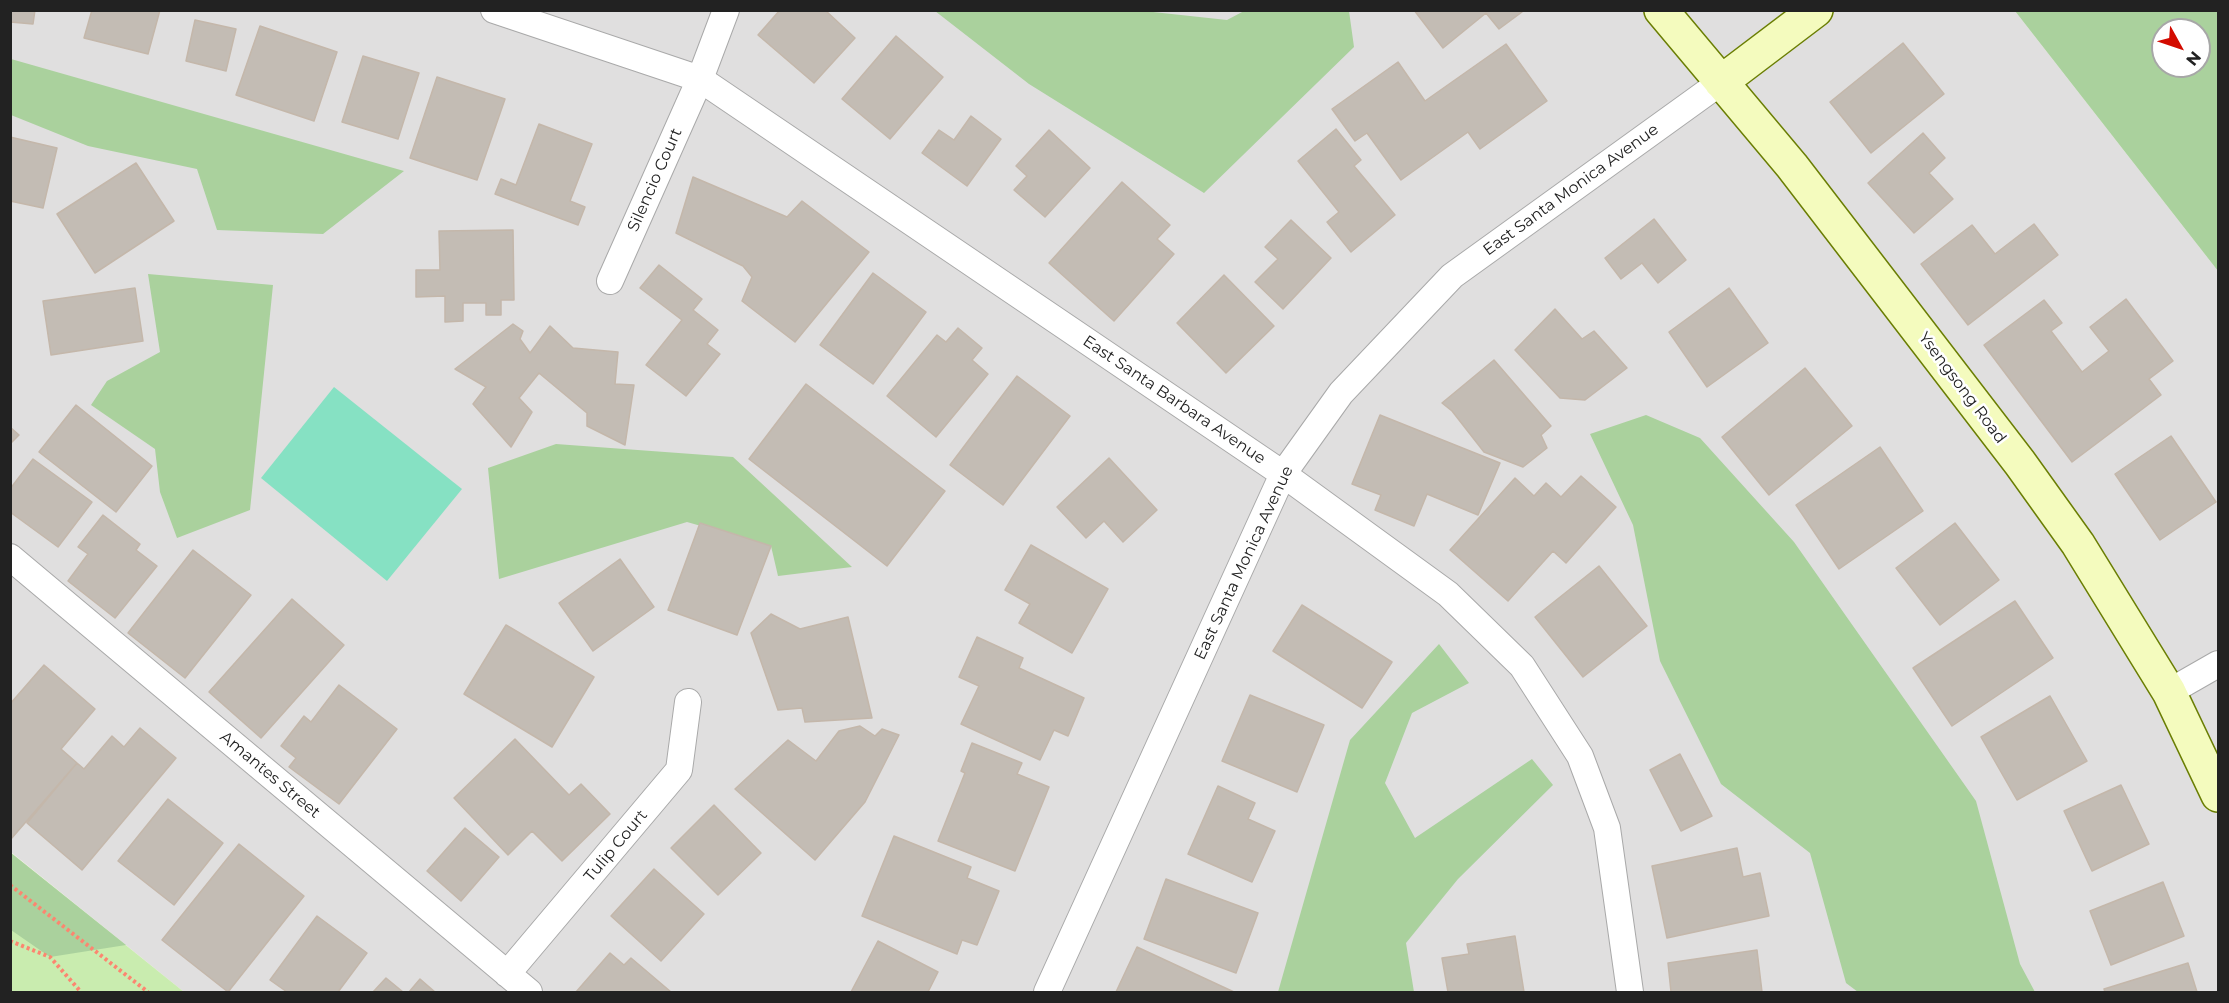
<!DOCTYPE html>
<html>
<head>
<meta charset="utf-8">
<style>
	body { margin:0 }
	#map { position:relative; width:2229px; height:1003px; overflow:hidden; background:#f2efe9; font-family:Montserrat,sans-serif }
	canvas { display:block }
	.frame { position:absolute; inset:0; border:12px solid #222; pointer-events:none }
	.north { position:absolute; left:2151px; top:18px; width:60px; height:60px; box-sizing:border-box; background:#fff; border:2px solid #a7a7a7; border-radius:50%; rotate:130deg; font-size:16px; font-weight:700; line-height:24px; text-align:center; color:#222 }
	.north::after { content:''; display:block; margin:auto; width:21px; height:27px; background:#d30b00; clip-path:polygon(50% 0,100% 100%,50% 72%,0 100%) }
</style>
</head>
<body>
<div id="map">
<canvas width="2229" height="1003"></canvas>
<div class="frame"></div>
<div class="north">N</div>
</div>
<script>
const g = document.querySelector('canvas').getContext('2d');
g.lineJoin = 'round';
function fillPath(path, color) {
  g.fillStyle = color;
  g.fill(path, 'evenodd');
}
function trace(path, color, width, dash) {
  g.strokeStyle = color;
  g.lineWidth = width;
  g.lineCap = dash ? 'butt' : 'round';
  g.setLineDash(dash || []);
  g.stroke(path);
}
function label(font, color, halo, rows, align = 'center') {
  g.font = font + ' Montserrat,sans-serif';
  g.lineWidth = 5;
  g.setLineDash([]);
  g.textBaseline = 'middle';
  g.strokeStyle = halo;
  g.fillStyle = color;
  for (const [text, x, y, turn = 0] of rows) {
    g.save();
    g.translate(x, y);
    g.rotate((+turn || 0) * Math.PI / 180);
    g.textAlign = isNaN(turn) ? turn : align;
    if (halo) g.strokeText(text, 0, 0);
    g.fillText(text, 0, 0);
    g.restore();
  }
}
fillPath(new Path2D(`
	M10 11H2015L2218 271V992H184L11 852Z`), '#e0dfdf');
fillPath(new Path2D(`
	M10 852 184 992H11Z`), '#c9ecaf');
fillPath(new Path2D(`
	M1144 11 1227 20 1244 11H1349L1354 47 1204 193 1029 84 935 11Z
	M2015 11H2218V271ZM2163 30H2199V66H2163Z
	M11 59 404 171 323 234 217 230 197 169 88 146 11 115Z
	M148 274 273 285 250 510 177 538 160 492 155 449 91 405 107 381 160 352Z
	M1646 415 1700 438 1794 542 1976 801 2020 964 2035 992H1858L1846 983 1810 853 1721 784 1660 661 1633 525 1590 434Z
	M556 444 733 457 852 567 778 576 771 546 687 522 499 579 488 468Z
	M1439 644 1469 683 1412 713 1385 783 1415 838 1532 759 1553 785 1458 879 1406 943 1414 992H1278L1350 740Z
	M11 853 126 945 50 957 11 930Z`), '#aad19d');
fillPath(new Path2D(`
	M334 387 462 489 387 581 261 478Z`), '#86e1c3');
const building = new Path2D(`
	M10 10H35L33 24 10 22Z
	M92 10H160L148 54 84 38Z
	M780 10H825L855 38 814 83 758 35Z
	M1414 10H1521L1522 12 1499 29 1486 13 1443 48Z
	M195 20 236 29 226 71 186 61Z
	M260 26 337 52 314 121 236 95Z
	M896 36 943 77 890 139 842 99Z
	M1903 43 1944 94 1871 153 1830 102Z
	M1506 44 1547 101 1480 149 1468 132 1401 180 1367 133 1355 141 1332 109 1398 62 1425 101Z
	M363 56 419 73 398 139 342 122Z
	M437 77 505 99 477 180 410 158Z
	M971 116 1001 139 967 186 922 153 939 130 954 140Z
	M539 124 592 144 570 201 585 207 578 225 495 194 501 179 516 185Z
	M1336 129 1361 160 1354 166 1395 215 1351 252 1327 222 1339 212 1298 161Z
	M1049 130 1090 168 1045 217 1014 190 1027 176 1016 166Z
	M1923 133 1945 158 1929 173 1953 199 1914 233 1868 183Z
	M10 137 57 148 43 208 10 201Z
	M136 163 174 221 95 273 57 214Z
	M693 177 787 217 802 201 869 252 795 342 742 301 752 277 743 266 676 233Z
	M1122 182 1170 225 1157 239 1174 254 1114 321 1049 263Z
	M1654 219 1686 260 1658 283 1642 263 1621 279 1605 258Z
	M1291 220 1331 258 1283 309 1255 282 1278 259 1265 247Z
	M2034 224 2058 255 1968 325 1921 264 1972 225 1995 254Z
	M513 230 514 300H501V315H486V303H463V321L445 322V296L416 297V270H440L439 231Z
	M659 265 702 299 693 310 718 330 707 344 720 354 686 396 646 365 682 320 640 288Z
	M873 273 926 312 873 384 820 345Z
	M1224 275 1274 326 1226 373 1177 323Z
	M135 288 143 341 51 355 43 301Z
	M1729 288 1768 343 1707 387 1669 332Z
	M2126 299 2173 361 2149 379 2161 395 2072 462 1984 345 2044 300 2062 323 2051 331 2082 372 2109 351 2090 327Z
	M1555 309 1582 339 1594 331 1627 368 1585 400 1560 398 1515 350Z
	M513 324 523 331 520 339 530 353 550 326 573 348 618 352 615 384 634 385 625 445 587 426V413L539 373 519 398 532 412 511 447 473 404 486 387 455 369Z
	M958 328 982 348 972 360 988 374 936 437 887 396 937 335 946 342Z
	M1494 360 1551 426 1541 435 1547 448 1523 467 1484 452 1452 411 1442 403Z
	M1805 368 1852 426 1769 495 1722 437Z
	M1017 376 1070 416 1003 505 950 465Z
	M806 384 945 491 887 566 749 459Z
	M76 405 152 466 116 512 39 452Z
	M1380 415 1500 463 1478 515 1427 494 1414 526 1375 510 1381 495 1352 484Z
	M10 427 19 435 10 444Z
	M2171 436 2216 502 2160 540 2115 474Z
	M1880 447 1923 511 1839 569 1796 505Z
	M1109 458 1157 510 1123 542 1104 521 1086 538 1057 507Z
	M33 459 92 502 58 547 10 512V489Z
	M1581 476 1616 507 1566 563 1553 551 1508 601 1450 550 1515 478 1534 496 1546 483 1561 497Z
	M103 515 140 544 136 550 157 566 115 618 68 581 88 554 78 547Z
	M700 523 771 546 737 635 668 610Z
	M1955 523 1999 580 1940 625 1896 568Z
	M1031 545 1108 589 1072 653 1019 623 1030 604 1005 590Z
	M193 550 251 595 185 678 128 633Z
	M620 559 654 607 593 651 559 603Z
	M1599 566 1647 626 1583 677 1535 617Z
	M292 599 344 645 261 738 209 692Z
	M2015 601 2053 658 1952 726 1913 668Z
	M1302 605 1392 662 1362 708 1273 651Z
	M771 614 800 629 848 617 872 718 805 722 802 708 778 710 751 633Z
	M506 625 594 677 552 747 464 694Z
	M977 637 1023 658 1019 668 1084 698 1068 736 1054 730 1040 760 961 724 979 686 959 677Z
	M44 665 95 709 61 749 77 763 11 839 10 704Z
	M339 685 397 729 339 804 289 767 296 758 281 746 304 716 311 722Z
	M1250 695 1324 725 1297 792 1222 761Z
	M2050 696 2087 761 2017 800 1981 737Z
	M860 726 875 736 882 729 899 735 865 802 815 860 735 789 788 740 816 761 839 731Z
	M140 728 176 758 82 870 27 823 77 763 84 769 112 736 124 747Z
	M515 739 569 795 581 784 610 814 562 861 532 831 508 855 454 798Z
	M972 743 1022 763 1017 774 1049 787 1015 871 938 841 965 773 961 771Z
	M1680 754 1712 816 1681 831 1650 770Z
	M2121 785 2149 844 2092 871 2064 811Z
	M1218 786 1255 803 1248 819 1275 831 1252 882 1188 854Z
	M168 799 223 843 174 905 118 861Z
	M714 805 761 853 718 895 671 848Z
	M465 828 499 857 461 901 427 871Z
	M894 836 971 867 967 878 999 891 977 945 962 940 957 954 862 916Z
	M239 844 304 896 228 992 162 940Z
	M1737 848 1743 877 1760 873 1769 916 1667 938 1652 866Z
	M654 869 704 914 661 961 611 916Z
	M1166 879 1258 913 1236 973 1144 939Z
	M2163 882 2184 936 2111 965 2090 911Z
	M317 916 367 953 338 992H287L270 980Z
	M1515 936 1524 992H1448L1442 958 1469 954 1467 944Z
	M878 941 938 972 928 992H851Z
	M1137 947 1234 992H1116Z
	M1757 950 1762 992H1671L1668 963Z
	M610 953 624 965 631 958 671 992H576Z
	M2188 963 2197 992H2105L2104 989Z
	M386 978 403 992H373Z
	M420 979 435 992H409Z`);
fillPath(building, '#c3bcb4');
trace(building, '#c4b7aa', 1.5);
const minor = new Path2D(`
	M494 10 700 79 1283 474 1448 594 1522 666 1580 756 1607 828 1630 992
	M610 281 700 79 726 10
	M10 557 529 992
	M2169 692 2218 664
	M507 974 679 770 688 702
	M1047 992 1283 474 1341 393 1452 276 1721 82`);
const secondary = new Path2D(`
	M1661 10 1792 166 2020 463 2078 544 2169 692 2218 795
	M1721 82 1816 10`);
trace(minor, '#a9a9a9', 28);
trace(secondary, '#6a7e03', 36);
trace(new Path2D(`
	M10 885 148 992
	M10 941 50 957 81 992`), '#fc8670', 4, [3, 3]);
trace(minor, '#fff', 26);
trace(secondary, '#f4fbbe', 33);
label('16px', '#222', '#fff', [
	["Silencio Court",655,180,-66],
	["East Santa Monica Avenue",1571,190,-36],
	["Ysengsong Road",1962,388,53],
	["East Santa Barbara Avenue",1174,400,34],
	["East Santa Monica Avenue",1244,563,-65],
	["Amantes Street",270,775,40],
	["Tulip Court",616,846,-50]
]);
</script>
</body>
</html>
